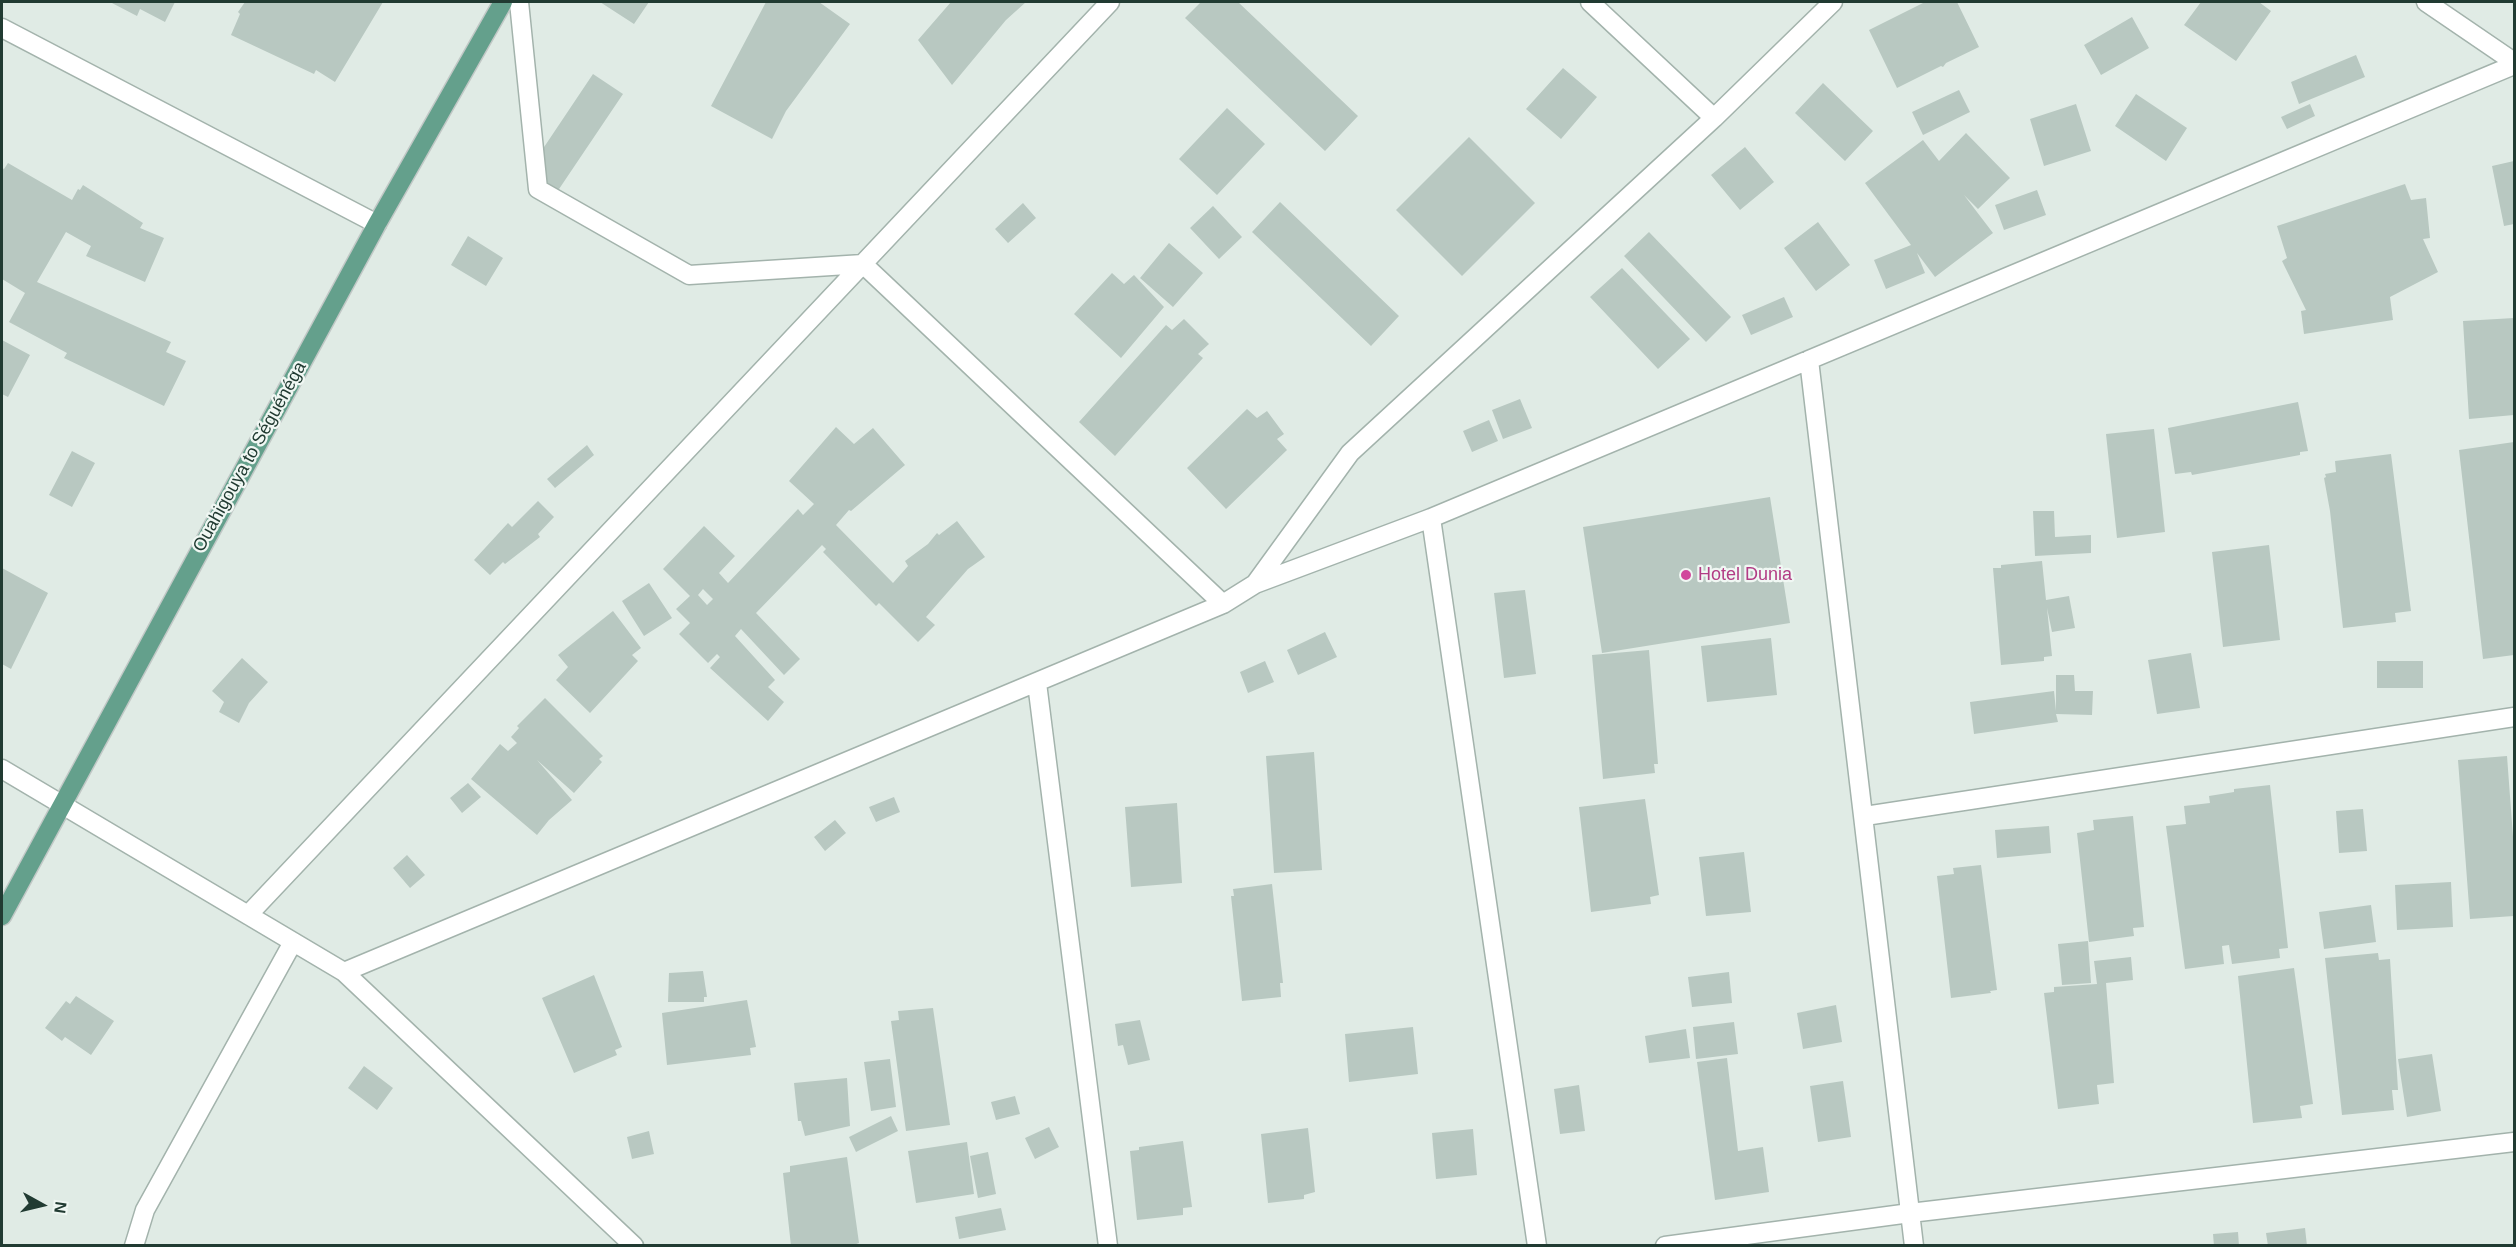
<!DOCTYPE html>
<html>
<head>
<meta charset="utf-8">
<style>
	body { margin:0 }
	#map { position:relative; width:2516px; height:1247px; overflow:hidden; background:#e0ebe5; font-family:Helvetica,sans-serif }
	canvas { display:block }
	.frame { position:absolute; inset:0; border:3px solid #213b32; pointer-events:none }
	.north { position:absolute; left:12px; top:1175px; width:60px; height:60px; -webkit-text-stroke:4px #f0f7f3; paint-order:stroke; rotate:98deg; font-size:16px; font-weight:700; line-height:24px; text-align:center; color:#213b32 }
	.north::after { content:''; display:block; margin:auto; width:21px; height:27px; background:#213b32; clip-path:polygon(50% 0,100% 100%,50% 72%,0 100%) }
</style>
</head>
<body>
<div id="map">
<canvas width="2516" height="1247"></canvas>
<div class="frame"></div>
<div class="north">N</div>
</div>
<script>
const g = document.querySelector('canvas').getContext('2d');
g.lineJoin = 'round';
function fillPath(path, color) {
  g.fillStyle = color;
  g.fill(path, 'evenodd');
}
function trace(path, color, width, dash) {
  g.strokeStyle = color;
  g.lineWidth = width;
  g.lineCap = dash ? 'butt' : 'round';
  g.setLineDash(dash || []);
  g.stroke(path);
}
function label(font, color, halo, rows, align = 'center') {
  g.font = font + ' Helvetica,sans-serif';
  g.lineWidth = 4.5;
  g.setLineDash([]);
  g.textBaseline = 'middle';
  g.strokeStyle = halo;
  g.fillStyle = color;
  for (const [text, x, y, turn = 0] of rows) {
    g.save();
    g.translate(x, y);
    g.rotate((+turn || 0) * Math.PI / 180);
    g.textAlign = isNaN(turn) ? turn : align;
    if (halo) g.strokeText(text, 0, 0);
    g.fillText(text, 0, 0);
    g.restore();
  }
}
fillPath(new Path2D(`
	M110 2H175L165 22 140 9 137 16Z
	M245 2H383L335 82 316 70 314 74 231 35 240 14 238 12Z
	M600 2H649L634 24Z
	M766 2H819L850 24 786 111 772 139 711 106Z
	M951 2H1026L1006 20 952 85 918 40Z
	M1201 2H1238L1358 116 1325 151 1185 18Z
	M1925 2H1957L1979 47 1946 63 1943 67 1941 66 1897 88 1869 30Z
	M2201 2H2259L2271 11 2236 61 2184 25Z
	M2132 17 2149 48 2101 75 2084 45Z
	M2356 55 2365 77 2299 104 2291 82Z
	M1563 68 1597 97 1561 139 1526 109Z
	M593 74 623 94 555 195 526 174Z
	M1823 83 1873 131 1845 161 1795 113Z
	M1959 90 1970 112 1923 135 1912 112Z
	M2136 94 2187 128 2166 161 2115 126Z
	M2076 104 2091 151 2044 166 2030 119Z
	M2310 104 2315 116 2287 129 2281 117Z
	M1227 108 1265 144 1217 195 1179 159Z
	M1966 133 2010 178 1978 209 1964 195 1993 233 1935 277 1917 253 1925 273 1886 289 1874 260 1911 245 1865 183 1923 140 1939 161Z
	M1469 137 1535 203 1462 276 1396 210Z
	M1745 147 1774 182 1740 210 1711 175Z
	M2514 161V224L2504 226 2492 166Z
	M8 163 72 200 78 189 80 190 83 185 143 223 140 228 164 238 145 282 86 256 91 246 66 232 37 282 171 342 166 352 186 361 164 406 64 358 67 353 9 322 25 293 2 279V168L4 169Z
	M2405 184 2411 200 2426 198 2430 238 2423 239 2438 272 2390 297 2393 320 2304 334 2301 311 2306 310 2282 261 2287 258 2277 226Z
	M2037 190 2046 215 2004 230 1995 205Z
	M1280 202 1399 316 1371 346 1252 232Z
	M1023 203 1036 218 1008 243 995 229Z
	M1213 206 1242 237 1219 259 1190 228Z
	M1818 222 1850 265 1816 291 1784 248Z
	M1649 232 1731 317 1706 342 1624 256Z
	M468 236 503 258 486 286 451 265Z
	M1169 243 1203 273 1173 307 1140 278Z
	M1622 268 1690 339 1658 369 1590 297Z
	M1112 273 1124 284 1134 275 1164 307 1121 358 1074 314Z
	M1784 297 1793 317 1751 335 1742 315Z
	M2514 318V415L2469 419 2463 321Z
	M1184 319 1209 344 1198 354 1203 358 1115 456 1079 422 1166 325 1172 330Z
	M2 340 30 355 8 397 2 394Z
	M1520 399 1532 428 1503 439 1492 410Z
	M2298 402 2308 451 2300 452V455L2192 475 2191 472 2175 474 2168 428Z
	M1247 409 1257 418 1267 411 1284 434 1277 439 1287 450 1226 509 1187 468Z
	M1489 420 1498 441 1472 452 1463 431Z
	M836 427 854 444 873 428 905 465 851 511 849 510 836 525 893 583 908 566 905 561 928 544 937 533 939 535 957 521 985 557 968 569 926 617 935 625 918 642 879 603 876 606 823 552 826 549 822 545 756 613 800 659 784 675 741 629 735 636 775 680 768 687 784 702 768 721 710 668 720 657 717 654 708 663 679 634 690 623 676 609 690 596 663 569 704 526 735 556 719 573 728 583 798 509 803 515 814 504 789 481ZM703 589 713 599 707 605 698 595Z
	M2154 429 2165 532 2117 538 2106 434Z
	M2514 442V655L2483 659 2459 450Z
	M587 445 594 455 555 488 547 479Z
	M72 451 95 463 72 507 49 495Z
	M2391 454 2411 611 2395 613 2396 622 2343 628 2330 511 2324 478 2326 477 2325 474 2336 472 2335 461Z
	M1770 497 1790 623 1602 653 1583 527Z
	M538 501 554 517 538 534 540 537 505 564 503 562 490 575 474 560 508 523 512 527Z
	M2033 511H2054L2055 537 2091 535V553L2035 556Z
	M2269 545 2280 640 2223 647 2212 552Z
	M2042 561 2046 600 2069 596 2075 628 2052 632 2047 608 2052 656 2044 657V661L2001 665 1993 568H2001V565Z
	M2 568 48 593 11 669 2 664Z
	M649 583 672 618 644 636 622 601Z
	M1525 590 1536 674 1504 678 1494 593Z
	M613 611 641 648 632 655 638 661 590 713 556 680 568 667 558 655Z
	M1325 632 1337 657 1298 675 1287 650Z
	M1771 638 1777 695 1707 702 1701 646Z
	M1649 650 1658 764H1654L1655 773 1603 779 1592 655Z
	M2191 653 2200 708 2157 714 2148 660Z
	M242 658 268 682 249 703 239 723 219 712 224 702 212 691Z
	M1265 661 1274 682 1248 693 1240 672Z
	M2377 661H2423V688H2377Z
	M2056 675H2074L2075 691H2093L2092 715 2056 714 2058 722 1974 734 1970 702 2054 691 2056 711Z
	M545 698 603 756 599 759 602 762 574 793 537 760 572 800 549 820 537 835 471 779 500 744 508 751 517 743 511 737 519 728 517 726Z
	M1314 752 1322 870 1274 873 1266 756Z
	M2507 756 2514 850V916L2470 919 2458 760Z
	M468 783 481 797 462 813 450 798Z
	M2270 785 2288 948 2279 949 2280 958 2232 964 2229 945 2222 946 2224 964 2185 969 2166 826 2186 824 2184 806 2210 803 2209 796 2234 792V789Z
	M894 797 900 812 876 822 869 807Z
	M1645 799 1659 895 1650 897 1651 904 1591 912 1579 807Z
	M1177 803 1182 883 1131 887 1125 807Z
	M2363 809 2367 851 2339 853 2336 811Z
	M2133 816 2144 927 2133 928 2134 936 2089 942 2077 833 2094 830 2093 820Z
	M835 820 846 833 825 851 814 837Z
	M2049 826 2051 853 1997 858 1995 830Z
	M1744 852 1751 912 1706 916 1699 857Z
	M407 855 425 875 410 888 393 868Z
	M1981 865 1997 990 1990 991 1991 993 1951 998 1937 876 1954 874 1953 868Z
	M2451 882 2453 927 2397 930 2395 885Z
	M1272 884 1283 983H1280L1281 997 1242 1001 1231 896H1234L1233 889Z
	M2371 905 2376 942 2324 949 2319 912Z
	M2088 941 2091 983 2062 985 2058 944Z
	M2378 953 2379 960 2390 959 2398 1090H2392L2394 1110 2342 1115 2325 958Z
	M2131 957 2133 980 2106 983 2114 1083 2097 1085 2099 1104 2058 1109 2044 993 2054 992V987L2097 984 2094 961Z
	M2294 968 2313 1104 2300 1106 2302 1118 2253 1123 2238 976Z
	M703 971 707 997H704V1002H668L669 973Z
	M1729 972 1732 1003 1692 1007 1688 977Z
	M594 975 622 1047 615 1050 617 1055 574 1073 542 998Z
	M76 996 114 1021 91 1055 65 1037 62 1041 45 1028 66 1001 70 1004Z
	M747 1000 756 1047 750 1048 751 1055 667 1065 662 1013Z
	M1836 1005 1842 1042 1803 1049 1797 1013Z
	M933 1008 950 1125 906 1131 891 1021 899 1020 898 1011Z
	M1140 1020 1150 1060 1128 1065 1123 1045 1118 1046 1115 1024Z
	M1734 1022 1738 1054 1696 1059 1693 1027Z
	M1413 1027 1418 1074 1349 1082 1345 1034Z
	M1686 1029 1690 1058 1649 1063 1645 1036Z
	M2432 1054 2441 1111 2407 1117 2398 1059Z
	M1727 1058 1738 1151 1763 1147 1769 1192 1715 1200 1697 1062Z
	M890 1059 896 1107 871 1111 864 1062Z
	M364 1066 393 1088 377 1110 348 1088Z
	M847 1078 850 1126 805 1136 801 1121H798L794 1083Z
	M1843 1081 1851 1137 1818 1142 1810 1086Z
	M1579 1085 1585 1131 1560 1134 1554 1089Z
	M1015 1096 1020 1114 996 1120 991 1102Z
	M891 1116 898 1131 856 1152 849 1137Z
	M1049 1127 1059 1147 1035 1159 1025 1138Z
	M1308 1128 1315 1192 1304 1195V1199L1268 1203 1261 1134Z
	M1473 1129 1477 1175 1436 1179 1432 1133Z
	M649 1131 654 1154 632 1159 627 1137Z
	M1183 1141 1192 1207 1183 1208V1215L1137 1220 1130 1151 1139 1150V1147Z
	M967 1142 974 1194 916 1203 908 1151Z
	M988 1152 996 1194 978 1198 970 1156Z
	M847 1157 859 1243 851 1246H791L783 1173 790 1172V1166Z
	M1001 1208 1006 1230 959 1239 955 1217Z
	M2305 1228 2307 1246H2268L2266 1233Z
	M2238 1232 2239 1246H2214L2213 1234Z`), '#b8c8c1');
const minor = new Path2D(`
	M519 2 538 189 689 275 863 264 1223 604
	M1590 2 1714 118
	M2426 2 2514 62
	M2 28 377 224
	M1809 360 1914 1246
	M1431 518 1537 1246
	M1255 584 1350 453 1714 118 1833 2
	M1037 683 1108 1246
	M2 769 344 972 1223 604 1255 584 1431 518 2514 65
	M1865 816 2514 717
	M248 915 1110 2
	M344 972 634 1246
	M134 1246 145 1210 293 942
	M1665 1246 1910 1213 2514 1142`);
const primary = new Path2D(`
	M2 916 377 224 503 2`);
trace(minor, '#a3b3ac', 21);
trace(primary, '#c1c8c6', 21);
trace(minor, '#fff', 18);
trace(primary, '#64a08c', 18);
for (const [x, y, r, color] of [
	[1686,575,6,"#d1479c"]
]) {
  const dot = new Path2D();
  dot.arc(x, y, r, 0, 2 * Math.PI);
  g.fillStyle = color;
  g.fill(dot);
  trace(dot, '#f0f7f3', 2);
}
label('18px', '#213b32', '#f0f7f3', [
	["Ouahigouya to Séguénéga",250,457,-61]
]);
label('18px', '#b23c85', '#f0f7f3', [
	["Hotel Dunia",1698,575]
], 'left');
</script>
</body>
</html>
